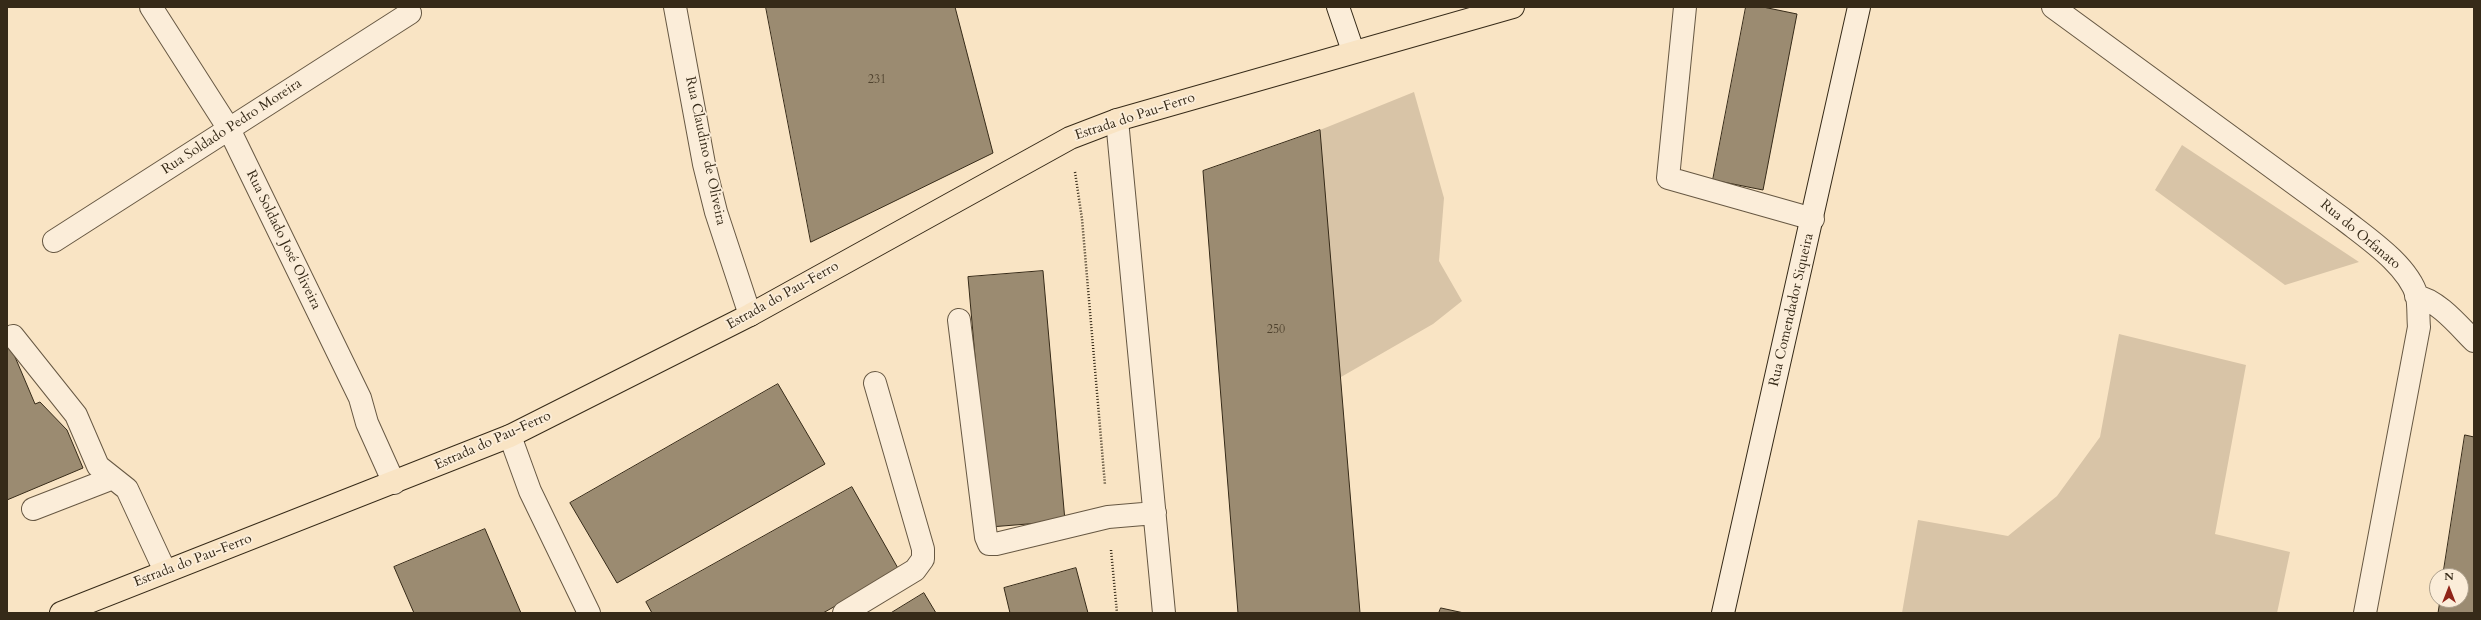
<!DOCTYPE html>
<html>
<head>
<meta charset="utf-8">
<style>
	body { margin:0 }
	#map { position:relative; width:2481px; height:620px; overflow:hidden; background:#f9e4c4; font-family:Cardo,serif }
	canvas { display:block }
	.frame { position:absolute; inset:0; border:8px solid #362a18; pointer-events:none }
	.north { position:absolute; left:2429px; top:568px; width:40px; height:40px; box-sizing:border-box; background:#fbedd9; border:1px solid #ac9f8c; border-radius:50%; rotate:0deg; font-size:11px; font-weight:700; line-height:16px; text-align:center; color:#362a18 }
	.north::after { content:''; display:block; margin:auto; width:14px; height:18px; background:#8f2418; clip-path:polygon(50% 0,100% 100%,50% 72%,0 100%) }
</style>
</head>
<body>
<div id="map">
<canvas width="2481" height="620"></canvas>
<div class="frame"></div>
<div class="north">N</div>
</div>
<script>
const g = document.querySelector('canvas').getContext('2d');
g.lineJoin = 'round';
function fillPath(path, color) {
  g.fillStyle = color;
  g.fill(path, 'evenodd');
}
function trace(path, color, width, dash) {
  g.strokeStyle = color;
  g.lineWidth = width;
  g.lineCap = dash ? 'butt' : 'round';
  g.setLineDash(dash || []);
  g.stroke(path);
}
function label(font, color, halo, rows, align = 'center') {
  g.font = font + ' Cardo,serif';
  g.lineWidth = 3.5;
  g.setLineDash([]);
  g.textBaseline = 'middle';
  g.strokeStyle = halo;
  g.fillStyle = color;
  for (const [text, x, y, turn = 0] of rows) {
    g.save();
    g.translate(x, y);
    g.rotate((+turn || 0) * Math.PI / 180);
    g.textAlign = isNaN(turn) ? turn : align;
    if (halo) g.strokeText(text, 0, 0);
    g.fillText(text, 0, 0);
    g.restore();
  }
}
fillPath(new Path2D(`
	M1414 92 1444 198 1439 261 1462 301 1433 324 1341 377 1310 337 1320 130Z
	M2182 145 2359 262 2285 285 2155 190Z
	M2119 334 2246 365 2215 534 2290 552 2277 613H1902L1918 520 2008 536 2057 496 2100 437Z`), '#d8c4a7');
const building = new Path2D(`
	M766 7H955L993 153 811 242Z
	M1746 7H1763L1797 14 1763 190 1713 180Z
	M1320 130 1360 613H1238L1203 171Z
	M1043 271 1065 521 990 527 968 277Z
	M7 338 35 404 40 402 67 430 83 468 7 500Z
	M778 384 825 464 617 583 570 503Z
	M2465 435 2474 437V613H2438L2440 600H2461V576H2443Z
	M852 487 899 570 823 613H652L646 602Z
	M485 529 521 613H414L394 567Z
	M1076 568 1088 613H1010L1004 588Z
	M924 593 936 613H891Z
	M1441 608 1464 613H1439Z`);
fillPath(building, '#9b8b71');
trace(building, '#362a18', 1);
const lane = new Path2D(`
	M1685 7 1668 178 1813 219
	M1117 120 1164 613
	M959 320 986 537 989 544H996L1108 517 1155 513
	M13 336 76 415 98 466 127 489 165 571
	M510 436 530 491 589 613
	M33 509 113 478
	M844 613 915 570 923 559V549L875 383`);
const street = new Path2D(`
	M151 7 229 129 360 398 367 423 394 483
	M675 7 704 164 716 212 750 315
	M2053 7 2343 219C2367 238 2408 265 2417 296 2419 306 2418 317 2419 327L2365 613
	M54 241 410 13
	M2416 296C2438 300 2459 326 2474 341`);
const secondary = new Path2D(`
	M1338 7 1353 51
	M1723 613 1859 7`);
const primary = new Path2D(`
	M61 613 510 436 750 315 1070 138 1117 120 1513 7`);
trace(lane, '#675843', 24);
trace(street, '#675843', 24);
trace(secondary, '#362a18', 24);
trace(primary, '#362a18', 24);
trace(new Path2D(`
	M1075 172 1082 219 1105 485
	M1111 550 1117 613`), '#362a18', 2.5, [1, 2]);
trace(lane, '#fbedd9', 22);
trace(street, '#fbedd9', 22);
trace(secondary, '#fbedd9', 22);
trace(primary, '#f9e4c4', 22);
label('12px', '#4f422e', null, [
	["231",877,80],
	["250",1276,330]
]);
label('14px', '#362a18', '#fbedd9', [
	["Estrada do Pau-Ferro",1135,117,-18],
	["Rua Soldado Pedro Moreira",232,127,-33],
	["Rua Claudino de Oliveira",705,151,78],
	["Rua do Orfanato",2360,235,40],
	["Rua Soldado José Oliveira",283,240,64],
	["Estrada do Pau-Ferro",783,296,-29],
	["Rua Comendador Siqueira",1792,310,-77],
	["Estrada do Pau-Ferro",493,441,-24],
	["Estrada do Pau-Ferro",193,561,-21]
]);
</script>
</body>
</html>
